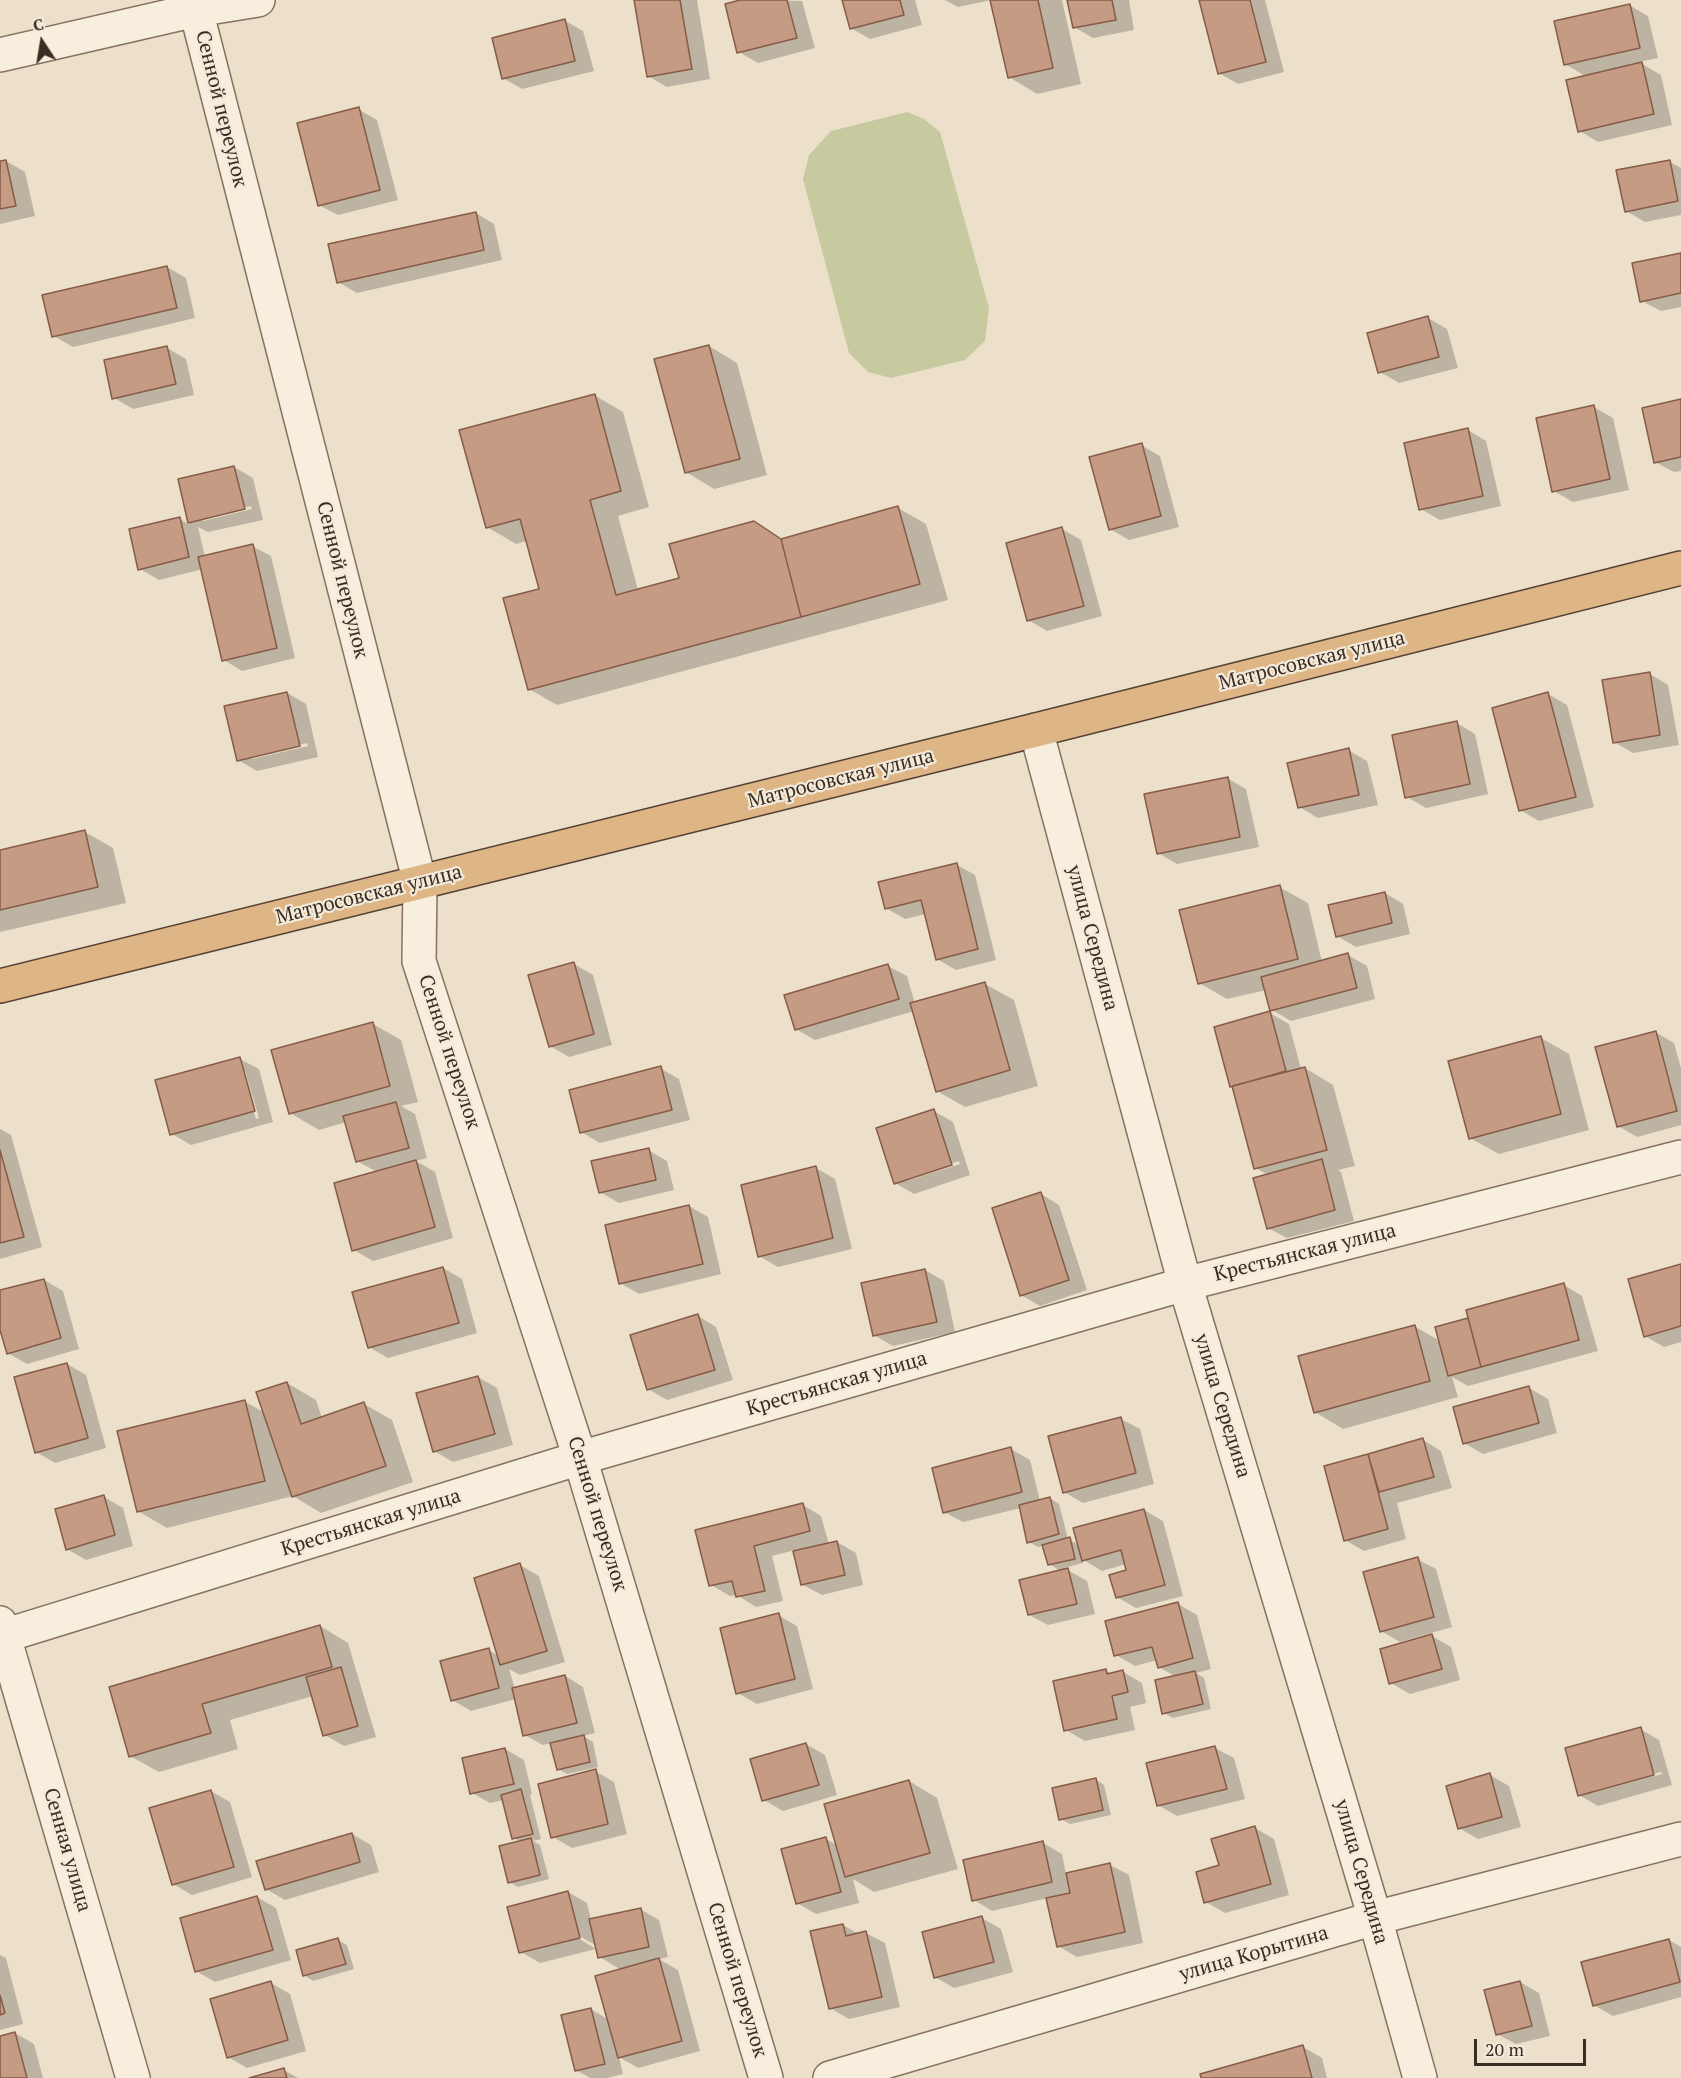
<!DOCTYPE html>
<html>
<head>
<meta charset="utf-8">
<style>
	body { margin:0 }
	#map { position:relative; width:1681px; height:2078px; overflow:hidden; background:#ece0cb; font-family:"PT Serif",serif }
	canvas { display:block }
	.north { position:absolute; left:12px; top:12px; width:60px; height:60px; -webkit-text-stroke:4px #f4eada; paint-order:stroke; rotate:348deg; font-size:16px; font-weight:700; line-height:24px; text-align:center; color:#392c22 }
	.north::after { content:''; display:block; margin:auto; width:21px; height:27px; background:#392c22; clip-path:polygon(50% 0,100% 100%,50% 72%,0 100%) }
	.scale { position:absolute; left:1474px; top:2039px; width:112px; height:27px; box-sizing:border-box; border:3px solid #392c22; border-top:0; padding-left:8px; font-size:18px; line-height:21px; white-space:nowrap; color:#392c22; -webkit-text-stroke:4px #f4eada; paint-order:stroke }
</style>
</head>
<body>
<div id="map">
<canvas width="1681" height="2078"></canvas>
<div class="north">С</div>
<div class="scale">20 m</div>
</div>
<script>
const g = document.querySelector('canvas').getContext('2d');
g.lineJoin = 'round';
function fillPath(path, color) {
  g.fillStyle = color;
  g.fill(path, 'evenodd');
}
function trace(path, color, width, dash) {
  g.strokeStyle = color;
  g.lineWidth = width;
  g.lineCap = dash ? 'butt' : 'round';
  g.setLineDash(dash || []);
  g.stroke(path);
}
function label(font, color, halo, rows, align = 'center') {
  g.font = font + ' "PT Serif",serif';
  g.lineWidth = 4.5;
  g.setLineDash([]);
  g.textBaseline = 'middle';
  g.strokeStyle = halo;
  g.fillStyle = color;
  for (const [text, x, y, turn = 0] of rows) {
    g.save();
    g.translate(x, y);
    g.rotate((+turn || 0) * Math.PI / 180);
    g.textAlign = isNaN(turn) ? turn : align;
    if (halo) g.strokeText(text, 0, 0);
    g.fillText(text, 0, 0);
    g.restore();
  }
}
fillPath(new Path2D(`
	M907 112 924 119 940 132 989 308 985 341 965 360 891 378 868 372 849 353 803 179 809 155 831 131Z`), '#c7c99f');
fillPath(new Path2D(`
	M635 0H697L710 79 667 87 648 76Z
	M746 0 802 1 815 48 758 63 739 52Z
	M844 0H915L922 25 870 39 851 28Z
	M945 0H991L958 7Z
	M991 0H1062L1081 84 1037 94 1009 77Z
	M1069 0H1129L1134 30 1093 38 1074 27Z
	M1201 0H1265L1284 72 1238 84 1219 73Z
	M1629 5 1648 16 1658 58 1639 62 1661 75 1672 125 1598 142 1580 131 1587 77 1565 64Z
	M564 20 583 31 594 71 522 89 503 78Z
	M358 109 377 120 398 200 338 215 319 205Z
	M6 161 25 172 35 216 0 224V163Z
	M1670 162 1681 168V215L1645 222 1626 211Z
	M476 213 494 224 502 260 357 293 338 282Z
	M1681 254V307L1661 311 1642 301Z
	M167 267 186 278 195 318 73 347 54 336Z
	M1428 318 1447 329 1458 368 1399 383 1380 372Z
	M709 346 737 363 767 475 714 489 686 472Z
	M167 348 186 359 194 395 133 409 114 398Z
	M594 395 623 412 649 507 618 516 638 590 680 579 754 522 783 540 898 508 926 524 948 600 557 705 529 689 541 590 527 541 516 544 487 527Z
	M1681 401V471L1674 472 1655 462Z
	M1594 407 1613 418 1629 490 1573 502 1554 491Z
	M1468 430 1486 441 1501 506 1440 520 1421 509Z
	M1141 445 1160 456 1179 527 1129 540 1110 529Z
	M234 467 253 478 263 520 208 532 198 527 205 557 252 546 271 556 295 658 242 671 224 660 203 569 159 580 140 569 180 519 190 525 180 480ZM251 506 252 509 203 521V517Z
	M1062 529 1081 540 1102 616 1047 631 1028 620Z
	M1650 674 1668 685 1679 745 1633 753 1614 742Z
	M287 693 306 704 318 757 257 771 238 760ZM307 743 308 746 252 759V756Z
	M1548 694 1567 705 1594 807 1539 821 1520 810Z
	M1457 723 1475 734 1488 794 1426 808 1407 797Z
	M1348 750 1367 761 1378 805 1318 818 1299 807Z
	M1227 778 1246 789 1259 847 1177 864 1158 853Z
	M85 832 113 848 126 903 0 932V851Z
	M957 865 975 875 996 960 956 970 937 959 926 914 905 919 886 908Z
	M1279 887 1308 903 1322 962 1348 955 1367 966 1375 999 1291 1021 1272 1010 1266 990 1227 999 1199 983Z
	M1385 893 1403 904 1410 934 1356 947 1337 936Z
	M574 964 593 975 612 1045 569 1057 550 1046Z
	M888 966 907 976 915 1004 985 984 1014 1000 1038 1086 965 1107 937 1091 914 1011 815 1040 796 1029Z
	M1270 1013 1289 1024 1301 1069 1305 1068 1333 1085 1355 1166 1338 1170 1341 1172 1354 1221 1287 1238 1268 1228V1175L1256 1168 1234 1087Z
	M373 1024 401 1040 418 1102 401 1106 415 1114 427 1158 416 1161 435 1172 453 1238 373 1261 354 1250 377 1172 357 1161 346 1122 319 1130 290 1113Z
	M1655 1032 1674 1043 1681 1068V1125L1637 1137 1618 1126Z
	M1541 1038 1569 1054 1589 1130 1499 1154 1470 1138Z
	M240 1059 259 1069 273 1122 191 1145 172 1134ZM242 1071H245L259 1118 256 1119Z
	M660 1068 679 1079 690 1120 600 1143 581 1132Z
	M934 1111 953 1122 970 1175 914 1194 895 1183ZM959 1161 960 1164 907 1181V1178Z
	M0 1129 11 1135 42 1247 0 1259Z
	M648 1150 667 1161 674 1190 619 1203 600 1192Z
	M816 1168 835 1179 852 1249 778 1267 759 1256Z
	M1041 1194 1059 1205 1087 1290 1040 1306 1021 1295Z
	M689 1206 708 1217 721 1274 639 1294 620 1283Z
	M1681 1266V1342L1664 1347 1645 1336Z
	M443 1268 462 1279 477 1333 388 1358 369 1347Z
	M925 1270 944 1281 955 1332 893 1346 874 1335Z
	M44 1280 63 1291 79 1349 27 1364 8 1353 0 1325V1292Z
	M1564 1285 1582 1296 1598 1351 1468 1386 1452 1377 1458 1397 1343 1429 1315 1412 1414 1326 1440 1341 1437 1328 1470 1319Z
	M698 1316 716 1327 733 1380 667 1400 648 1389Z
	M67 1364 86 1375 106 1448 55 1463 36 1452Z
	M478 1377 497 1388 513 1445 453 1462 434 1451Z
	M287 1383 316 1400 322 1418 364 1404 392 1420 413 1482 321 1513 293 1496 167 1528 138 1511 244 1401 265 1413Z
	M1529 1388 1548 1399 1557 1433 1483 1454 1464 1443Z
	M1121 1419 1140 1429 1154 1484 1083 1503 1064 1492Z
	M1423 1440 1441 1451 1452 1488 1397 1503 1406 1539 1364 1551 1345 1540 1325 1467Z
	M1011 1449 1030 1460 1040 1501 1050 1498 1059 1504 1068 1539 1079 1545 1144 1510 1163 1521 1183 1596 1136 1608 1117 1597 1128 1571 1126 1564 1102 1571 1082 1559 1083 1563 1064 1568 1087 1581 1095 1614 1048 1625 1029 1615 1062 1572 1049 1564 1044 1545 1038 1547 1029 1542 1021 1508 963 1522 944 1512Z
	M104 1497 123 1508 133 1546 86 1560 67 1549Z
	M803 1505 821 1516 829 1544 837 1542 856 1553 863 1585 822 1595 803 1585 795 1550 772 1556 783 1601 756 1607 737 1595 730 1596 711 1585 697 1531Z
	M1417 1559 1436 1569 1452 1627 1400 1642 1381 1631Z
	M520 1565 539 1576 565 1662 520 1675 509 1669 515 1689 565 1676 583 1687 595 1733 583 1736 593 1742 598 1767 567 1774 558 1769 552 1743 543 1745 525 1735 516 1699 471 1711 452 1700 488 1650 499 1656Z
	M1178 1604 1197 1615 1211 1669 1196 1673 1204 1678 1211 1709 1173 1718 1164 1713 1176 1677 1159 1667 1157 1660 1135 1666 1116 1655Z
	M778 1615 797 1626 813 1689 757 1704 738 1693Z
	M320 1626 348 1643 376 1737 344 1746 325 1735 313 1696 230 1720 238 1749 159 1772 130 1756 110 1688Z
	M1432 1636 1451 1647 1460 1680 1410 1694 1391 1683Z
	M1105 1670 1112 1674 1123 1672 1142 1683 1146 1703 1130 1707 1135 1730 1085 1741 1066 1730Z
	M1640 1729 1659 1740 1672 1785 1598 1806 1579 1795ZM1661 1772 1662 1774 1592 1793V1790Z
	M806 1744 825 1755 837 1795 783 1811 764 1800Z
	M1215 1748 1234 1758 1245 1799 1177 1816 1158 1805Z
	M505 1749 524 1760 532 1794 530 1795 541 1839 533 1841 540 1845 549 1879 518 1887 509 1882 521 1842 514 1838 504 1800 490 1803 472 1793Z
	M595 1771 614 1782 627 1834 572 1848 553 1837Z
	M1490 1775 1509 1786 1521 1827 1478 1839 1459 1828Z
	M1095 1779 1104 1785 1111 1815 1070 1824 1061 1819Z
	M909 1781 937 1798 958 1869 874 1892 853 1879 859 1903 816 1914 797 1903 826 1839 837 1845Z
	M211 1791 230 1802 252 1877 192 1895 173 1884Z
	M1255 1828 1274 1839 1289 1895 1225 1913 1206 1902 1221 1867Z
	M352 1834 371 1845 379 1872 285 1900 266 1889Z
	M1043 1843 1062 1854 1066 1874 1110 1865 1129 1875 1143 1943 1077 1957 1058 1946 1048 1898 992 1911 974 1900Z
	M568 1892 587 1903 591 1920 640 1909 659 1920 668 1957 659 1959 678 1970 700 2051 638 2068 619 2057 623 2074 607 2078H590L576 2070 591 2009 609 2020 621 1970 600 1957 597 1946 574 1933 573 1935 596 1949 540 1963 521 1952Z
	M257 1897 276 1908 291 1960 215 1982 196 1971Z
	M982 1918 1001 1929 1013 1972 954 1988 935 1977Z
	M843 1925 859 1934 866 1933 885 1943 900 2007 849 2019 830 2008Z
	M338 1940 347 1945 354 1969 313 1981 304 1975Z
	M1669 1940 1681 1947V1997L1613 2016 1594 2005Z
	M0 1955 6 1958 23 2024 0 2030Z
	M1520 1982 1539 1993 1550 2036 1516 2044 1497 2034Z
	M271 1983 290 1994 306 2051 247 2068 228 2057Z
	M15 2033 34 2044 43 2078H0V2038Z
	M1303 2047 1322 2058 1327 2078H1203Z
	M284 2070 298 2078H255Z`), '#0003');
const building = new Path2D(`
	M634 0H680L692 69 647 77Z
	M740 0H787L797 38 737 53 725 4Z
	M842 0H900L904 15 850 29Z
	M990 0H1038L1053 68 1008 78Z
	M1067 0H1112L1116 20 1073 28Z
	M1199 0H1250L1266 62 1218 74Z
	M1630 4 1640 48 1564 65 1554 21Z
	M565 19 575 61 502 79 492 38Z
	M1642 62 1654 114 1578 132 1566 80Z
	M359 107 380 190 318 206 297 123Z
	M6 160 16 206 0 209V161Z
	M1670 160 1678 201 1625 212 1616 170Z
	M476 212 484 250 337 283 328 244Z
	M1681 253V293L1640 302 1632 263Z
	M167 266 177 308 52 337 42 295Z
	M1428 316 1439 357 1378 373 1367 333Z
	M709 345 740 459 685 473 654 359Z
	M167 346 176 384 112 399 104 360Z
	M595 394 621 491 590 500 616 595 679 578 669 544 754 521 781 539 801 617 528 690 503 598 539 589 520 519 486 528 459 430Z
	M1681 399V457L1654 463 1642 408Z
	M1594 405 1610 479 1552 492 1536 418Z
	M1468 428 1483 496 1419 510 1404 443Z
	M1142 443 1161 516 1109 530 1089 457Z
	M234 466 245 509 188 523 178 479Z
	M898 506 920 584 801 617 781 539Z
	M180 517 189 557 138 570 129 529Z
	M1062 527 1084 606 1027 621 1006 543Z
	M253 544 277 648 222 661 198 557Z
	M1650 672 1660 735 1613 743 1602 680Z
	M287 692 300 746 237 761 224 706Z
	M1548 692 1576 797 1519 811 1492 708Z
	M1457 721 1470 784 1405 798 1392 735Z
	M1349 748 1359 795 1298 808 1287 763Z
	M1228 777 1240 837 1157 854 1144 794Z
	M85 830 98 887 0 910V850Z
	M957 863 978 949 936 960 921 900 885 909 878 882Z
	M1280 885 1298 959 1198 984 1179 910Z
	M1385 892 1392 923 1336 937 1328 905Z
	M1348 953 1357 988 1270 1011 1261 977Z
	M574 962 594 1034 549 1047 528 975Z
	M888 964 899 999 795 1030 784 995Z
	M985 982 1010 1070 936 1092 910 1003Z
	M1270 1011 1286 1071 1230 1087 1214 1027Z
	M373 1022 390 1086 289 1114 271 1050Z
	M1656 1031 1677 1111 1617 1127 1595 1047Z
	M1541 1036 1561 1114 1469 1139 1448 1061Z
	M240 1057 255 1111 170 1135 155 1080Z
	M661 1066 672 1110 580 1133 569 1090Z
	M1305 1067 1327 1150 1254 1169 1232 1086Z
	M396 1102 409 1148 356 1162 343 1116Z
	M934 1109 952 1165 894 1184 876 1128Z
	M649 1148 656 1180 599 1193 591 1161Z
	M0 1150 24 1237 0 1243Z
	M1322 1159 1335 1210 1267 1229 1253 1178Z
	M416 1160 435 1227 352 1251 334 1183Z
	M816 1166 833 1238 758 1257 741 1185Z
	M1041 1192 1069 1280 1020 1296 992 1208Z
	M689 1205 703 1264 619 1284 605 1225Z
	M1681 1264V1326L1644 1337 1628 1279Z
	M443 1267 459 1323 368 1348 352 1292Z
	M925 1269 937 1322 873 1336 861 1283Z
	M44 1279 61 1338 7 1354 0 1330V1290Z
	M1564 1283 1579 1340 1481 1367 1466 1310Z
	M698 1314 715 1370 647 1390 630 1335Z
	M1468 1318 1481 1367 1448 1376 1435 1327Z
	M1415 1325 1430 1381 1314 1413 1298 1356Z
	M67 1363 88 1438 35 1453 14 1377Z
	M478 1376 495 1434 433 1452 416 1393Z
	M287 1382 301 1424 364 1402 386 1466 292 1497 256 1392Z
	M1529 1386 1539 1423 1463 1444 1453 1407Z
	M245 1400 265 1481 137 1512 117 1431Z
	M1121 1417 1136 1473 1063 1493 1048 1436Z
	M1423 1438 1434 1477 1379 1492 1368 1454Z
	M1011 1447 1022 1492 943 1513 932 1468Z
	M1368 1454 1388 1529 1344 1541 1324 1466Z
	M104 1495 115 1535 66 1550 55 1509Z
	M1050 1497 1059 1534 1027 1543 1019 1505Z
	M803 1503 810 1531 754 1546 765 1591 736 1597 732 1581 709 1586 695 1530Z
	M1144 1509 1165 1585 1116 1598 1109 1575 1126 1570 1121 1550 1082 1561 1073 1528Z
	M1070 1537 1075 1559 1048 1565 1042 1545Z
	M837 1541 845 1575 801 1585 793 1551Z
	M1418 1557 1434 1617 1380 1632 1363 1572Z
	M520 1563 547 1651 500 1665 474 1578Z
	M1068 1568 1077 1604 1028 1615 1019 1580Z
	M1178 1602 1193 1658 1158 1668 1152 1647 1114 1656 1105 1621Z
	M779 1613 795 1679 736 1694 720 1628Z
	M320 1625 332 1667 202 1704 211 1733 129 1757 109 1687Z
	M1432 1634 1442 1669 1389 1684 1380 1649Z
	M489 1648 499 1688 451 1701 440 1661Z
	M341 1667 358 1726 323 1736 306 1677Z
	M1106 1669 1107 1674 1123 1670 1128 1692 1112 1696 1117 1719 1064 1731 1053 1681Z
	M1195 1671 1203 1704 1162 1714 1155 1680Z
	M565 1675 577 1723 523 1736 512 1688Z
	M1641 1727 1654 1775 1578 1796 1565 1748Z
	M584 1735 590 1762 557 1770 550 1743Z
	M806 1743 819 1785 762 1801 750 1759Z
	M1215 1746 1227 1789 1157 1806 1146 1763Z
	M505 1748 514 1784 470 1794 462 1758Z
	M596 1769 608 1824 551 1838 538 1784Z
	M1490 1773 1502 1817 1458 1829 1446 1786Z
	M1096 1778 1103 1810 1059 1820 1052 1788Z
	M909 1780 930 1853 845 1877 824 1804Z
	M521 1789 533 1834 512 1839 501 1795Z
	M211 1790 234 1867 172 1885 149 1808Z
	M1255 1826 1271 1884 1204 1903 1196 1872 1219 1865 1211 1839Z
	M352 1833 360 1862 265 1890 256 1861Z
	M826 1837 841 1892 796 1904 781 1849Z
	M531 1838 540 1875 508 1883 499 1846Z
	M1043 1841 1052 1882 972 1901 963 1860Z
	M1110 1863 1125 1932 1057 1947 1046 1898 1070 1893 1066 1873Z
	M568 1891 580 1938 519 1953 507 1907Z
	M257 1896 273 1950 195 1972 180 1918Z
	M641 1908 649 1947 598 1958 589 1919Z
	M982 1916 994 1962 934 1978 922 1932Z
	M843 1924 846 1936 866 1931 882 1997 829 2009 810 1931Z
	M338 1938 346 1964 303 1976 296 1950Z
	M1669 1939 1680 1982 1593 2006 1581 1962Z
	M659 1958 682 2041 618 2058 595 1976Z
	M271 1981 288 2040 227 2058 210 1999Z
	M1520 1981 1532 2026 1496 2035 1484 1990Z
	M0 1995 5 2013 0 2015Z
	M591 2008 605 2064 575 2071 561 2015Z
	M15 2032 27 2078H0V2036Z
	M1303 2045 1312 2078H1201L1200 2074Z
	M284 2068 287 2078H249Z`);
fillPath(building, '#c69b84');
trace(building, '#855c48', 1.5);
const minor = new Path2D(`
	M196 10 420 883 419 961 580 1458 766 2078
	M0 55 196 10 258 0
	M1036 730 1185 1284 1375 1918 1420 2078
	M0 1623 133 2078
	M0 1637 580 1458 1185 1284 1681 1157
	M830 2078 1375 1918 1681 1839`);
const trunk = new Path2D(`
	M0 986 1036 730 1681 568`);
trace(minor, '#877260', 36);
trace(trunk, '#564134', 36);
trace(minor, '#f7eede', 33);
trace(trunk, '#deb686', 33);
label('20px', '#392c22', '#f4eada', [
	["Сенной переулок",221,109,76],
	["Сенной переулок",342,580,76],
	["Матросовская улица",1312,661,-14],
	["Матросовская улица",841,779,-14],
	["Матросовская улица",369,895,-14],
	["улица Середина",1092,938,75],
	["Сенной переулок",449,1052,72],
	["Крестьянская улица",1305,1253,-14],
	["Крестьянская улица",837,1384,-16],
	["улица Середина",1222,1406,73],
	["Сенной переулок",597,1514,73],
	["Крестьянская улица",371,1523,-17],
	["Сенная улица",67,1850,74],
	["улица Середина",1361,1872,74],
	["улица Корытина",1254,1954,-16],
	["Сенной переулок",737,1980,73]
]);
</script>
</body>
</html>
